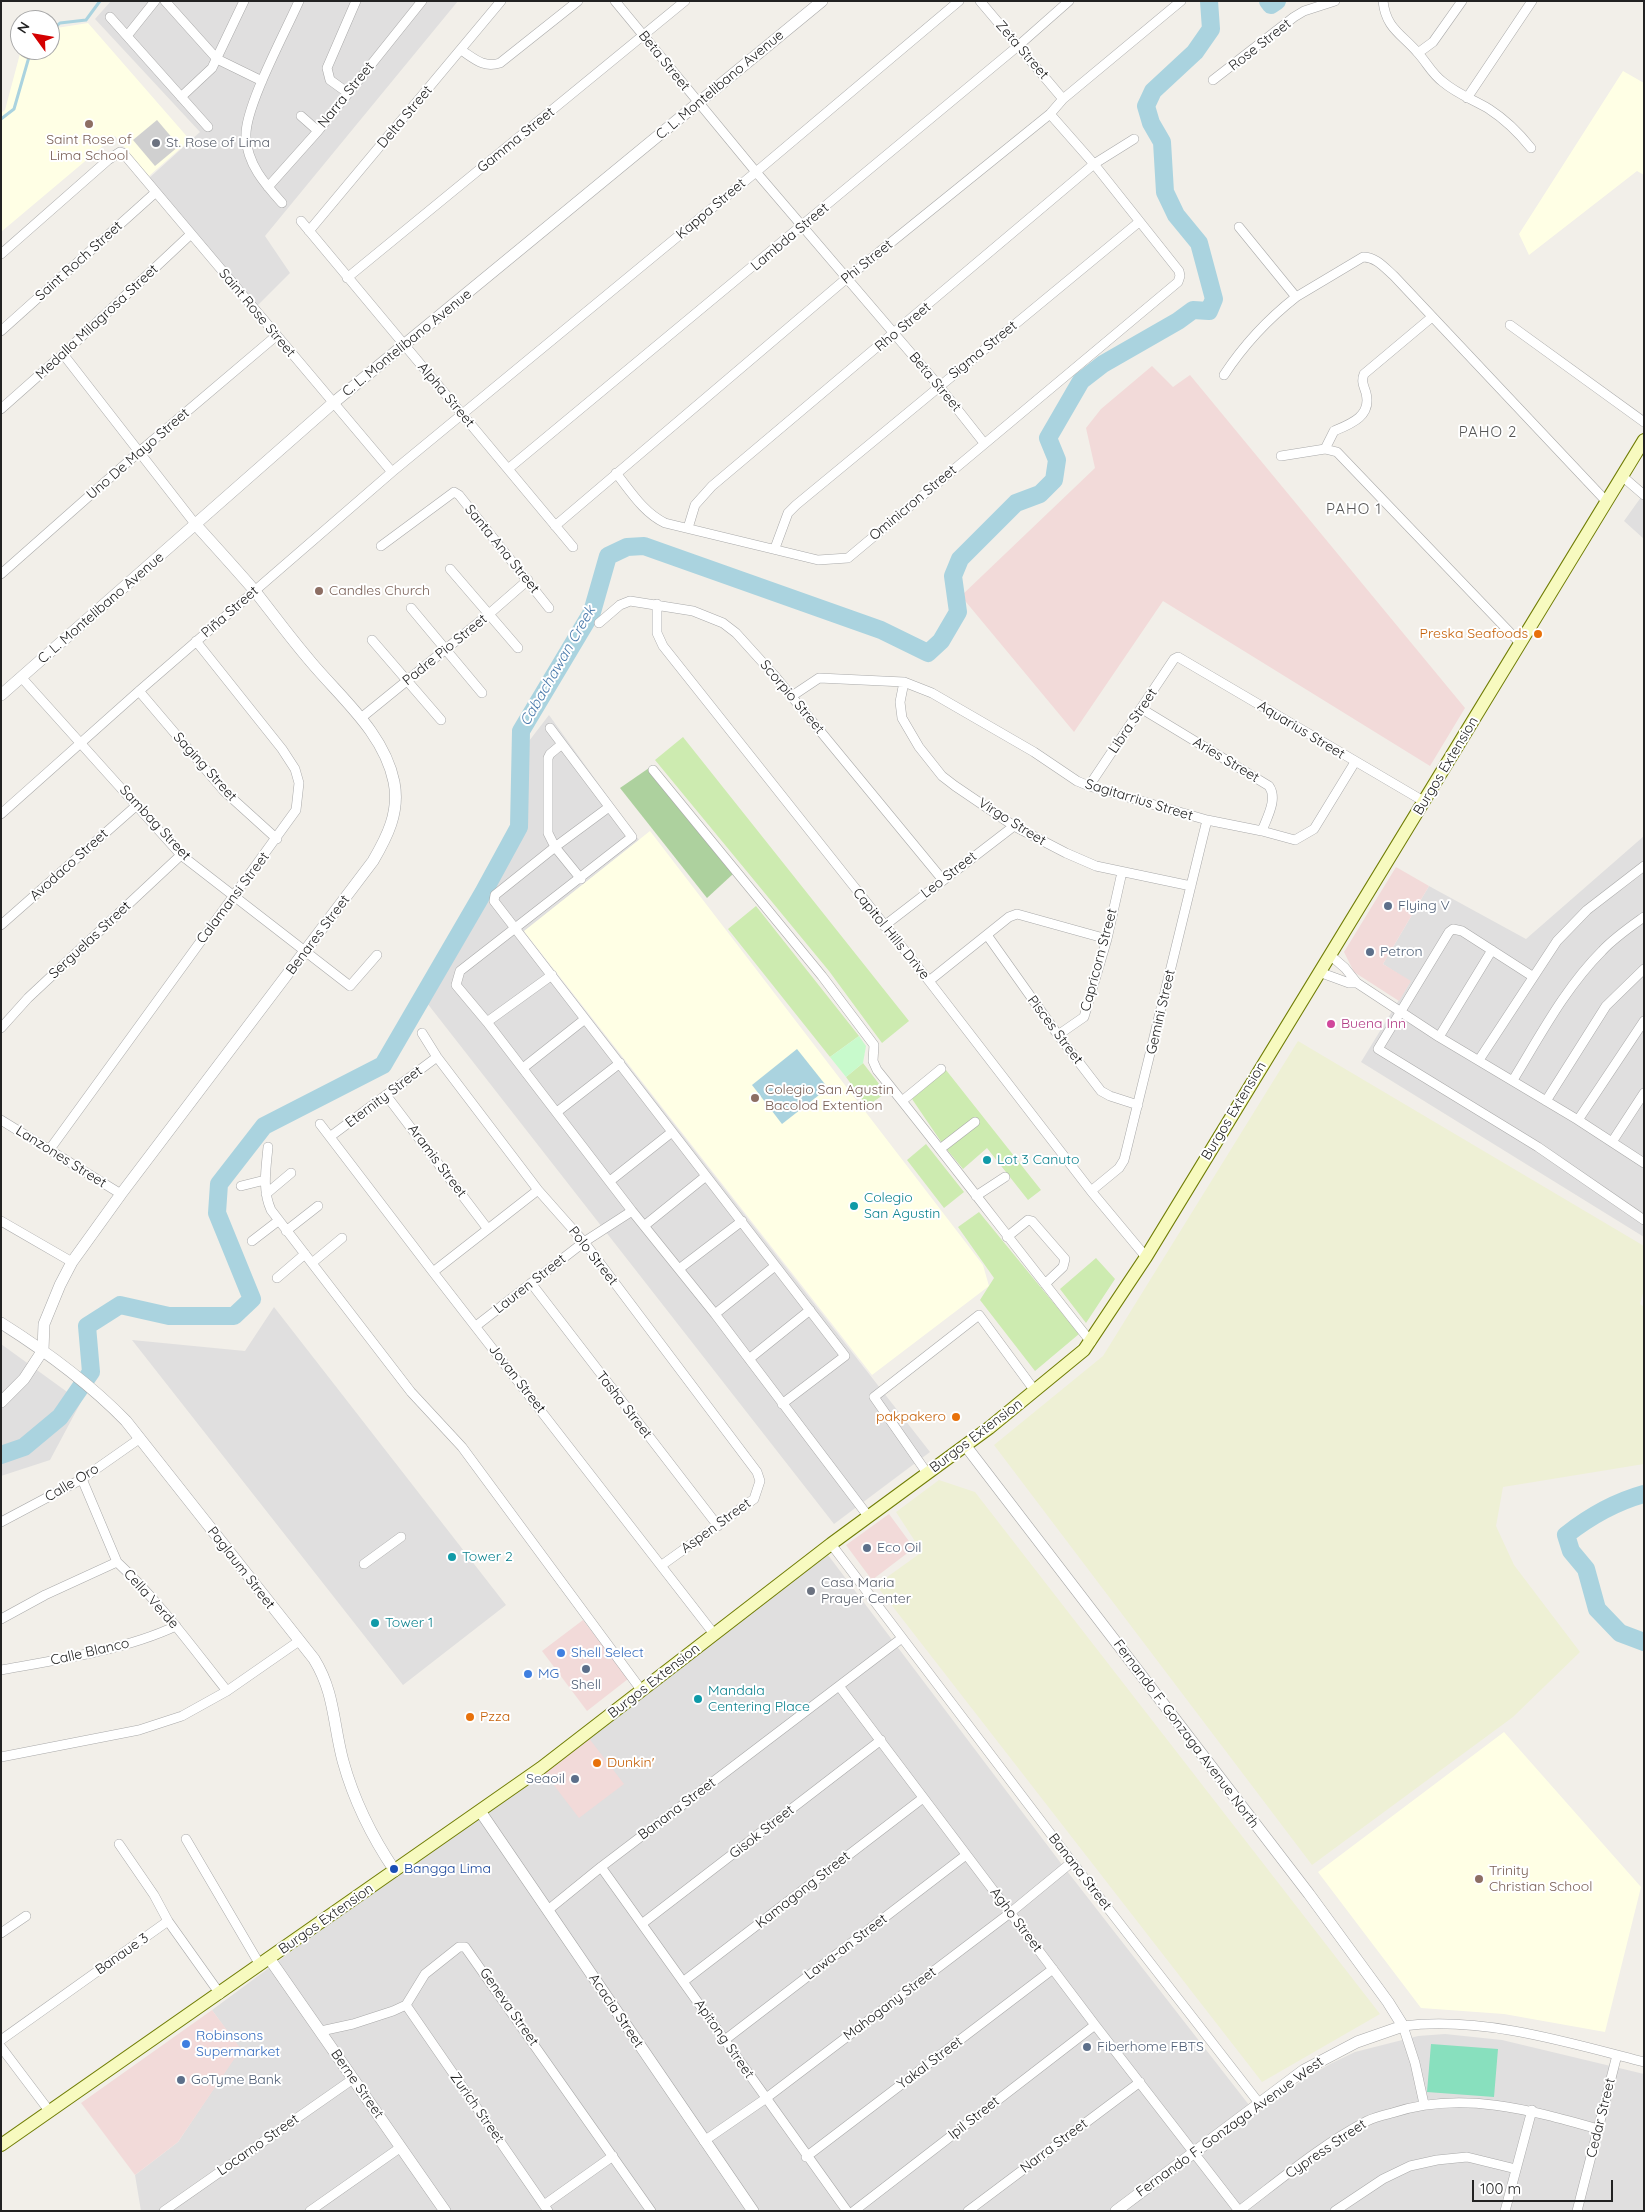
<!DOCTYPE html>
<html>
<head>
<meta charset="utf-8">
<style>
	body { margin:0 }
	#map { position:relative; width:1645px; height:2212px; overflow:hidden; background:#f2efe9; font-family:Quicksand,sans-serif }
	canvas { display:block }
	.frame { position:absolute; inset:0; border:2px solid #222; pointer-events:none }
	.north { position:absolute; left:10px; top:10px; width:50px; height:50px; box-sizing:border-box; background:#fff; border:1px solid #a7a7a7; border-radius:50%; rotate:302deg; font-size:14px; font-weight:700; line-height:20px; text-align:center; color:#222 }
	.north::after { content:''; display:block; margin:auto; width:18px; height:22px; background:#d40000; clip-path:polygon(50% 0,100% 100%,50% 72%,0 100%) }
	.scale { position:absolute; left:1472px; top:2180px; width:141px; height:22px; box-sizing:border-box; border:2px solid #222; border-top:0; padding-left:6px; font-size:15px; line-height:18px; white-space:nowrap; color:#222; -webkit-text-stroke:4px #fff; paint-order:stroke }
</style>
</head>
<body>
<div id="map">
<canvas width="1645" height="2212"></canvas>
<div class="frame"></div>
<div class="north">N</div>
<div class="scale">100 m</div>
</div>
<script>
const g = document.querySelector('canvas').getContext('2d');
g.lineJoin = 'round';
function fillPath(path, color) {
  g.fillStyle = color;
  g.fill(path, 'evenodd');
}
function trace(path, color, width, dash) {
  g.strokeStyle = color;
  g.lineWidth = width;
  g.lineCap = dash ? 'butt' : 'round';
  g.setLineDash(dash || []);
  g.stroke(path);
}
function label(font, color, halo, rows, align = 'center') {
  g.font = font + ' Quicksand,sans-serif';
  g.lineWidth = 4;
  g.setLineDash([]);
  g.textBaseline = 'middle';
  g.strokeStyle = halo;
  g.fillStyle = color;
  for (const [text, x, y, turn = 0] of rows) {
    g.save();
    g.translate(x, y);
    g.rotate((+turn || 0) * Math.PI / 180);
    g.textAlign = isNaN(turn) ? turn : align;
    if (halo) g.strokeText(text, 0, 0);
    g.fillText(text, 0, 0);
    g.restore();
  }
}
fillPath(new Path2D(`
	M111 1H458L265 236 290 273 256 307 148 179 200 132 95 19Z
	M1644 493V539L1624 521Z
	M549 715 639 840 524 932 930 1452 834 1524 427 1003 526 830 529 741Z
	M1644 836V1237L1361 1062 1410 982 1383 964 1429 886 1526 939Z
	M274 1307 506 1605 403 1685 132 1340 245 1351Z
	M1 1344 81 1402 50 1460 1 1476Z
	M828 1555 1060 1862 1256 2114 1304 2079 1330 2064 1355 2052 1418 2036 1445 2034 1502 2040 1644 2074V2211H141L135 2175 178 2142 240 2049 212 2010Z`), '#e0dfdf');
fillPath(new Path2D(`
	M1152 366 1173 387 1190 375 1465 708 1430 766 1163 601 1074 732 961 596 1095 468 1086 428 1101 409Z
	M1396 867 1429 886 1383 964 1411 981 1399 1001 1354 972 1344 952Z
	M889 1514 914 1548 872 1580 846 1545Z
	M583 1620 628 1679 587 1711 542 1651Z
	M588 1737 624 1784 579 1818 543 1771Z
	M212 2010 241 2049 178 2142 135 2175 81 2103Z`), '#f2dad9');
fillPath(new Path2D(`
	M88 23 190 140 149 176 115 136 1 232V113L5 110 21 50H50V29Z
	M1623 71 1644 83V175L1637 171 1529 255 1519 234Z
	M650 831 983 1265 989 1286 872 1375 524 931Z
	M1504 1732 1641 1887 1605 2032 1504 2014 1421 2008 1318 1872Z`), '#ffffe5');
fillPath(new Path2D(`
	M157 120 179 146 155 166 133 140Z`), '#d0d0d0');
fillPath(new Path2D(`
	M1298 1041 1644 1246V1290L1640 1304 1644 1307V1464L1503 1487 1496 1526 1514 1565 1580 1652 1513 1717 1312 1865 994 1445 1103 1356Z
	M939 1480 975 1492 1380 2014 1262 2082 876 1585 922 1552 896 1512Z`), '#eef0d5');
fillPath(new Path2D(`
	M683 737 909 1021 882 1043 829 971 655 760Z
	M756 906 859 1036 830 1057 728 929Z
	M863 1063 886 1093 867 1106 846 1077Z
	M946 1070 1041 1190 1028 1200 987 1148 963 1169 944 1146 912 1099Z
	M926 1144 964 1192 944 1208 907 1160Z
	M979 1212 1079 1334 1035 1371 980 1300 994 1278 958 1227Z
	M1096 1258 1115 1279 1086 1323 1060 1289Z`), '#cdebb0');
fillPath(new Path2D(`
	M649 768 733 874 707 898 620 788Z`), '#add19e');
fillPath(new Path2D(`
	M859 1036 866 1046 863 1063 846 1077 830 1057Z`), '#c8facc');
fillPath(new Path2D(`
	M1431 2044 1498 2049 1494 2097 1427 2092Z`), '#88e0be');
fillPath(new Path2D(`
	M797 1049 828 1088 782 1124 752 1085Z`), '#aad3df');
trace(new Path2D(`
	M50 32 60 23 86 20 100 1
	M1 119 14 109 31 50`), '#aad3df', 3);
trace(new Path2D(`
	M1268 1 1271 5 1277 1
	M1 1455 24 1447 60 1417 91 1372 87 1326 120 1305 169 1316H234L252 1299 217 1213 219 1184 264 1126 383 1065 483 893 519 827 521 731 592 612 608 556 627 547 644 546 881 630 928 653 941 641 958 612 953 576 960 559 1016 503 1040 494 1054 480 1057 460 1048 438 1081 381 1103 364 1178 321 1193 310 1209 311 1214 299 1199 243 1176 215 1165 192 1162 142 1151 123 1146 106 1153 91 1195 52 1211 29 1209 1
	M1644 1494C1615 1502 1589 1517 1566 1535L1571 1551 1586 1569 1597 1609 1620 1633 1644 1642`), '#aad3df', 18);
const minor = new Path2D(`
	M165 1 217 59 262 81
	M615 1 756 172 939 386 984 443
	M980 1 1063 99
	M1383 1C1386 29 1402 34 1418 53 1427 63 1432 74 1443 82 1457 94 1474 100 1489 109 1506 120 1519 133 1531 148
	M110 17 208 127
	M127 36 155 1
	M461 50C475 59 483 68 500 63L578 1
	M1418 53 1433 42 1462 1
	M1213 80 1294 17 1304 11 1335 1
	M348 93 330 80 327 68 356 1
	M181 97 212 68 244 1
	M1467 98 1532 1
	M301 116 318 131
	M268 187 318 131 422 1
	M282 203C265 184 247 164 246 137 244 108 286 31 299 1
	M301 221 573 547
	M309 231 501 1
	M1 254 108 160 120 152 123 153 392 472
	M347 278 685 1
	M1296 297 1363 257C1376 257 1384 267 1394 276L1606 501
	M1510 325 1644 422
	M1 331 156 192
	M63 354 196 525
	M1224 375C1243 346 1268 319 1296 297L1239 227
	M1 409 63 354 191 234
	M1325 449 1334 431C1351 424 1372 416 1366 393 1364 386 1361 382 1364 374L1432 317
	M1281 456 1325 449 1337 452 1520 643
	M508 469 1018 46 1069 1
	M616 473C631 492 644 513 665 523L818 560 848 558 1178 282 1180 276 1179 271 1094 164 1050 114
	M1622 476 1644 495
	M555 526 847 278 1050 114 1063 99 1181 1
	M688 528 695 505 712 486 1094 164 1134 139
	M381 546 454 492 459 495 549 608
	M775 548 788 513 796 505 1139 222
	M450 569 518 648
	M1 574 139 452 276 336
	M657 604V633L663 646 929 981 1091 1191 1146 1257
	M411 608 482 693
	M599 623 620 605 630 601 693 611 723 623 736 633 774 675 942 879
	M372 640 441 720
	M21 677 181 855 350 986 377 955
	M904 682 900 702 902 718 919 747 942 776 955 786 1014 826 1066 853 1096 866 1191 886
	M139 691 224 791 277 839
	M792 696 819 678 904 682 932 693 1034 752 1077 781 1089 786 1207 820 1262 831 1295 840 1314 829 1355 762
	M1142 709 1269 786C1278 799 1267 817 1262 831
	M361 718 489 614 528 580
	M550 728 632 837 460 971 456 985 487 1022 632 1211 715 1314 868 1516
	M562 744 550 754 548 758V833L555 847 581 879
	M653 770 822 976 874 1045 873 1061 877 1070C950 1160 1019 1252 1091 1342
	M1089 786 1174 659 1178 657 1425 802
	M609 807 555 847 495 895 494 901 845 1356 782 1404
	M1 814 139 691 392 472 756 172 959 1
	M1 925 137 805
	M884 926 1014 826
	M987 935 1058 1035 1101 1091 1110 1096 1138 1105
	M1330 955 1345 968 1357 983 1439 1037 1578 1120 1644 1163
	M1319 972 1349 983H1357
	M1532 976 1462 931 1453 929 1449 932 1378 1049 1538 1147 1644 1220
	M929 981 1009 917 1017 914 1107 939
	M487 1022 552 975
	M1 1028 28 998 181 855
	M422 1033 437 1057 538 1190 584 1242 757 1472 760 1481 754 1499 662 1565
	M1058 1035 1084 1017 1107 939 1122 872
	M1439 1037 1492 950
	M1479 1060 1557 941 1587 910 1644 866
	M523 1068 585 1019
	M1513 1080C1540 1036 1565 988 1602 951 1614 938 1630 927 1644 917
	M386 1095 487 1228
	M902 1101 941 1069
	M1546 1101 1606 1006 1644 969
	M557 1112 620 1063
	M1 1120 121 1194
	M1578 1120 1644 1021
	M320 1124 433 1272 714 1634
	M331 1136 437 1057
	M1612 1142 1644 1093
	M268 1147C266 1169 262 1190 271 1210L411 1392 462 1447 642 1691
	M50 1149 296 810 299 783 295 769 282 749 196 641
	M940 1149 975 1122
	M610 1181 672 1132
	M241 1186 265 1180
	M1091 1191 1119 1168 1124 1160 1207 820
	M266 1194 291 1173
	M976 1196 1005 1177
	M1 1221 72 1262
	M644 1226 706 1176
	M286 1231 318 1206
	M1007 1237 1028 1220 1032 1221 1065 1259 1063 1267 1045 1284
	M252 1241 278 1221
	M312 1263 342 1238
	M679 1269 742 1221
	M433 1272 538 1190
	M277 1278 305 1254
	M531 1283 718 1526
	M715 1314 775 1266
	M476 1326 584 1242 632 1211
	M749 1359 810 1310
	M927 1473 874 1397 979 1315 1035 1391
	M82 1479 117 1562
	M1 1522 82 1479 139 1439
	M831 1544 1072 1862 1259 2103
	M364 1564 401 1537
	M1 1619 45 1595 117 1562C158 1600 192 1647 227 1691
	M1 1670C57 1660 125 1650 176 1626
	M839 1686 1095 2025 1239 2211
	M1 1757 139 1730 182 1716 227 1691 299 1641
	M186 1839 260 1965
	M601 1867 847 2211
	M548 1910 601 1867 902 1638
	M168 1921 220 1994
	M643 1923 881 1740
	M1 1933 26 1916
	M684 1981 923 1798
	M406 2005 548 2211
	M321 2031 353 2024 393 2011 406 2005 425 1974 459 1947H465L651 2211
	M726 2039 966 1855
	M1 2040 168 1921 154 1895 119 1844
	M1 2047 50 2112
	M1424 2104 1415 2063 1403 2026C1481 2016 1567 2042 1644 2062
	M704 2141 765 2099 1010 1913 1072 1862
	M806 2157 1053 1969
	M544 2205 613 2156
	M164 2211 353 2079
	M310 2211 401 2147
	M854 2211 1095 2025
	M968 2211 1140 2082
	M1239 2211C1280 2180 1321 2145 1367 2121 1375 2117 1384 2115 1392 2113 1461 2090 1531 2110 1598 2129
	M1335 2211 1383 2179 1410 2166 1437 2160 1467 2157 1516 2169
	M1505 2211 1532 2110
	M1577 2211 1617 2055`);
const tertiary = new Path2D(`
	M1 695 332 404 822 1
	M1 1323C47 1352 88 1382 126 1421L314 1659C335 1693 333 1724 343 1761 354 1801 372 1837 395 1871
	M1 1402 24 1379 43 1350 44 1324 60 1285 72 1262 121 1194 373 861C387 837 400 812 394 782 384 733 342 699 311 662 291 639 273 614 254 590 235 568 215 546 196 525
	M965 1445 1309 1894 1388 2002 1403 2026 1357 2042 1304 2070 1116 2211
	M480 1811 753 2211
	M269 1958 445 2211`);
const secondary = new Path2D(`
	M1 2145 541 1768 831 1544 989 1428 1084 1350 1146 1257 1644 440`);
trace(minor, '#a9a9a9', 10);
trace(tertiary, '#a9a9a9', 12);
trace(secondary, '#707d05', 14);
trace(minor, '#fff', 9);
trace(tertiary, '#fff', 11);
trace(secondary, '#f7fabf', 12);
for (const [x, y, r, color] of [
	[89,124,5,"#8d6e63"],
	[156,143,5,"#6b7280"],
	[319,591,5,"#8d6e63"],
	[1538,634,5,"#e8710a"],
	[1388,906,5,"#5c6f8a"],
	[1370,952,5,"#5c6f8a"],
	[1331,1024,5,"#d1479c"],
	[755,1098,5,"#8d6e63"],
	[987,1160,5,"#0f9aa8"],
	[854,1206,5,"#0f9aa8"],
	[956,1417,5,"#e8710a"],
	[867,1548,5,"#5c6f8a"],
	[452,1557,5,"#0f9aa8"],
	[811,1591,5,"#6b7280"],
	[375,1623,5,"#0f9aa8"],
	[561,1653,5,"#3f7fe0"],
	[586,1669,5,"#5c6f8a"],
	[528,1674,5,"#3f7fe0"],
	[698,1699,5,"#0f9aa8"],
	[470,1717,5,"#e8710a"],
	[597,1763,5,"#e8710a"],
	[575,1779,5,"#5c6f8a"],
	[394,1869,5,"#1a4fb4"],
	[1479,1879,5,"#8d6e63"],
	[186,2044,5,"#3f7fe0"],
	[1087,2047,5,"#5c6f8a"],
	[181,2080,5,"#5c6f8a"]
]) {
  const dot = new Path2D();
  dot.arc(x, y, r, 0, 2 * Math.PI);
  g.fillStyle = color;
  g.fill(dot);
  trace(dot, '#fff', 2);
}
label('14px', '#222', '#fff', [
	["Rose Street",1260,45,-38],
	["Zeta Street",1022,50,49],
	["Beta Street",664,61,51],
	["C. L. Montelibano Avenue",720,85,-40],
	["Narra Street",346,95,-51],
	["Delta Street",405,117,-50],
	["Gamma Street",516,140,-39],
	["Kappa Street",711,209,-40],
	["Lambda Street",790,237,-40],
	["Saint Roch Street",79,261,-42],
	["Phi Street",867,262,-39],
	["Saint Rose Street",257,313,50],
	["Medalla Milagrosa Street",97,322,-43],
	["Rho Street",903,327,-40],
	["C. L. Montelibano Avenue",407,343,-39],
	["Sigma Street",983,350,-39],
	["Beta Street",935,382,50],
	["Alpha Street",446,395,50],
	["Uno De Mayo Street",138,454,-41],
	["Ominicron Street",913,503,-40],
	["Santa Ana Street",502,549,51],
	["C. L. Montelibano Avenue",101,608,-41],
	["Piña Street",230,612,-41],
	["Padre Pio Street",445,650,-39],
	["Scorpio Street",792,697,50],
	["Libra Street",1133,721,-56],
	["Aquarius Street",1301,730,31],
	["Aries Street",1226,760,31],
	["Burgos Extension",1446,766,-59],
	["Saging Street",205,767,48],
	["Sagitarrius Street",1139,800,17],
	["Virgo Street",1012,822,32],
	["Sambag Street",155,823,47],
	["Avodaco Street",69,865,-42],
	["Leo Street",949,875,-38],
	["Calamansi Street",233,898,-53],
	["Capitol Hills Drive",891,934,51],
	["Benares Street",318,935,-53],
	["Serguelas Street",90,940,-43],
	["Capricorn Street",1099,960,-75],
	["Gemini Street",1161,1012,-77],
	["Pisces Street",1055,1030,53],
	["Eternity Street",384,1097,-37],
	["Burgos Extension",1234,1111,-59],
	["Lanzones Street",61,1157,32],
	["Aramis Street",437,1161,53],
	["Polo Street",593,1256,52],
	["Lauren Street",530,1284,-38],
	["Jovan Street",517,1379,52],
	["Tasha Street",624,1405,52],
	["Burgos Extension",976,1436,-37],
	["Calle Oro",72,1483,-31],
	["Aspen Street",716,1526,-36],
	["Paglaum Street",241,1568,52],
	["Cella Verde",151,1599,48],
	["Calle Blanco",90,1652,-13],
	["Burgos Extension",654,1681,-38],
	["Fernando F. Gonzaga Avenue North",1186,1734,53],
	["Banana Street",677,1809,-37],
	["Gisok Street",762,1832,-38],
	["Banana Street",1080,1872,52],
	["Kamagong Street",803,1890,-38],
	["Burgos Extension",326,1919,-35],
	["Agho Street",1016,1920,53],
	["Lawa-an Street",846,1947,-37],
	["Banaue 3",122,1954,-35],
	["Mahogany Street",890,2004,-37],
	["Geneva Street",509,2007,55],
	["Acacia Street",616,2011,56],
	["Apitong Street",724,2039,55],
	["Yakal Street",930,2063,-37],
	["Berne Street",357,2084,55],
	["Zurich Street",477,2108,55],
	["Ipil Street",974,2118,-38],
	["Cedar Street",1601,2118,-76],
	["Fernando F. Gonzaga Avenue West",1230,2127,-36],
	["Locarno Street",258,2145,-35],
	["Narra Street",1054,2146,-37],
	["Cypress Street",1326,2149,-34]
]);
label('14px', '#785e54', '#fff', [
	["Saint Rose of",89,140,"center"],
	["Lima School",89,156,"center"],
	["Candles Church",329,591],
	["Colegio San Agustin",765,1090],
	["Bacolod Extention",765,1106],
	["Trinity",1489,1871],
	["Christian School",1489,1887]
], 'left');
label('14px', '#5b616d', '#fff', [
	["St. Rose of Lima",166,143],
	["Casa Maria",821,1583],
	["Prayer Center",821,1599]
], 'left');
label('14px', '#c56008', '#fff', [
	["Preska Seafoods",1528,634],
	["pakpakero",946,1417],
	["Pzza",480,1717,"left"],
	["Dunkin'",607,1763,"left"]
], 'right');
label('14px', '#4e5e75', '#fff', [
	["Flying V",1398,906],
	["Petron",1380,952],
	["Eco Oil",877,1548],
	["Shell",586,1685,"center"],
	["Seaoil",565,1779,"right"],
	["Fiberhome FBTS",1097,2047],
	["GoTyme Bank",191,2080]
], 'left');
label('14px', '#b23c85', '#fff', [
	["Buena Inn",1341,1024]
], 'left');
label('14px', '#0d838f', '#fff', [
	["Lot 3 Canuto",997,1160],
	["Colegio",864,1198],
	["San Agustin",864,1214],
	["Tower 2",462,1557],
	["Tower 1",385,1623],
	["Mandala",708,1691],
	["Centering Place",708,1707]
], 'left');
label('14px', '#366cbe', '#fff', [
	["Shell Select",571,1653],
	["MG",538,1674],
	["Robinsons",196,2036],
	["Supermarket",196,2052]
], 'left');
label('14px', '#164399', '#fff', [
	["Bangga Lima",404,1869]
], 'left');
g.letterSpacing = '1px';
label('15px', '#555', '#fff', [
	["PAHO 2",1488,432],
	["PAHO 1",1354,509]
]);
g.letterSpacing = '0px';
label('italic 15px', '#4a7aab', '#fff', [
	["Cabachawan Creek",558,666,-60]
]);
</script>
</body>
</html>
